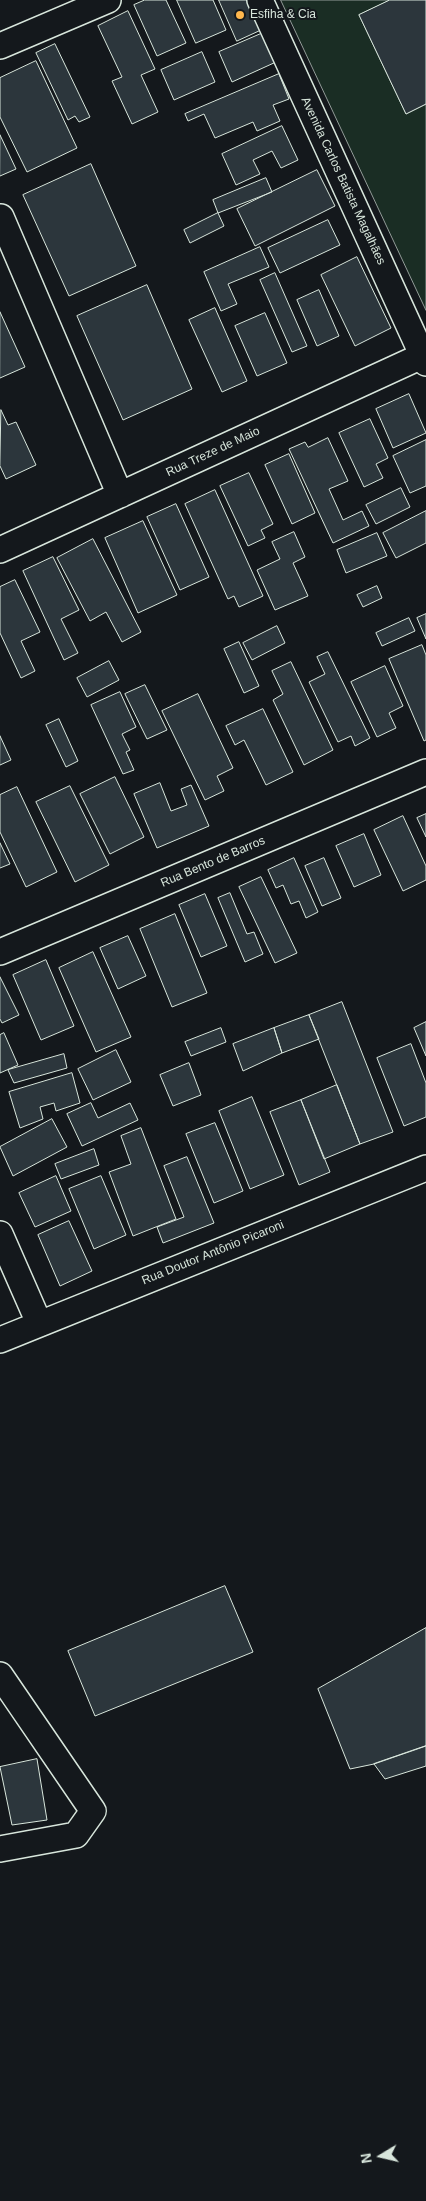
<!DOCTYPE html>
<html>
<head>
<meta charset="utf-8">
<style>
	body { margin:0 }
	#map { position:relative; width:426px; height:2201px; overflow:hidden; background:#14181c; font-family:Helvetica,sans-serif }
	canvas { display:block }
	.north { position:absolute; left:356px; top:2131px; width:50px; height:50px; -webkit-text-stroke:4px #14181c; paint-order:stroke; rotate:261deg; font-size:14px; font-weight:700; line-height:20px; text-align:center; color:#d8e6dc }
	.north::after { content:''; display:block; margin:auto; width:18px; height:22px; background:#d8e6dc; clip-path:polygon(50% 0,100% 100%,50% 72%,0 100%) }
</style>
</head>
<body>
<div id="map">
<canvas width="426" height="2201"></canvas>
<div class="north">N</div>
</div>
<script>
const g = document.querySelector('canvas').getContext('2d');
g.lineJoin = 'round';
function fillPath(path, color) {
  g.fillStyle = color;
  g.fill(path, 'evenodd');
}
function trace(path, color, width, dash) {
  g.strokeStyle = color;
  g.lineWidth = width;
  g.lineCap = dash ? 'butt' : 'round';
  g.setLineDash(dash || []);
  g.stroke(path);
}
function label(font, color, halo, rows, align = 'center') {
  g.font = font + ' Helvetica,sans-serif';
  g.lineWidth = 4;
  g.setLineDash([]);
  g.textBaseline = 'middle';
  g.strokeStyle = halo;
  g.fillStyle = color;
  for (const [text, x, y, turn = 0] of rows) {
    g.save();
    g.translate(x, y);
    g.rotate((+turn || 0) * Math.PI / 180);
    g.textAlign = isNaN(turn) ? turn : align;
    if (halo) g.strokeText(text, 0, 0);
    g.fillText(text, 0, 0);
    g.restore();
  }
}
const green = new Path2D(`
	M281 0H390L359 15 406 114 426 104V310Z`);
fillPath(green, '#1a2d24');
trace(green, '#939e99', 1);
const building = new Path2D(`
	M145 0H166L186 43 157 56 134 5Z
	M177 0H213L226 30 196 43Z
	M219 0H247L261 30 237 41Z
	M390 0H426V104L406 114 359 15Z
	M128 11 155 69 141 75 158 112 132 124 112 81 122 77 98 26Z
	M263 33 276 62 232 82 219 52Z
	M55 44 90 117 79 122 75 116 68 120 36 53Z
	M202 52 215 82 174 100 161 70Z
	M36 61 77 148 27 172 0 117V78Z
	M279 74 289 99 273 105 280 121 257 131 253 122 215 138 204 114 188 121 185 114Z
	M282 126 298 160 281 168 272 151 253 160 260 174 236 185 222 154Z
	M0 135 16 169 0 176Z
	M91 164 136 266 69 296 23 195Z
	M317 170 335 206 255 246 237 209Z
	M266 178 272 192 218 213 213 200Z
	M218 213 224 226 190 243 184 230Z
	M328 220 340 245 280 273 268 248Z
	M260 247 269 267 228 284 237 304 221 311 204 272Z
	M357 257 391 328 355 346 321 275Z
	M275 273 307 346 292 352 260 280Z
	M147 285 192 389 123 420 77 316Z
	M319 290 339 336 317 346 297 300Z
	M215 308 247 381 222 392 189 320Z
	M0 312 25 367 0 378Z
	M265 313 287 363 257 376 235 326Z
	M409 394 426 433 393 448 376 409Z
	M1 410 8 425 16 422 36 465 6 479 0 466Z
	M370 419 388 458 376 464 383 478 364 487 339 433Z
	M328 438 348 481 329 489 343 520 362 511 369 526 333 543 289 449 305 442 308 447Z
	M426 440V486L410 493 393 456Z
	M289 454 315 513 292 524 265 465Z
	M249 473 273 524 261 530 265 538 248 546 220 486Z
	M401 488 410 507 376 524 366 505Z
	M215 490 263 596 239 607 234 596 228 599 185 504Z
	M176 504 209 577 180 590 147 517Z
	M426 511V543L396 558 383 533Z
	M143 521 177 595 138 613 105 538Z
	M294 532 305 557 293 563 308 596 275 610 257 570 280 559 272 542Z
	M377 533 387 556 346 573 337 550Z
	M93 539 141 632 122 642 106 612 90 621 57 558Z
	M53 557 79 610 61 619 78 653 64 660 23 571Z
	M15 580 40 632 21 641 35 671 21 678 0 633V587Z
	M377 586 382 598 363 607 357 595Z
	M426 614V639L417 618Z
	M409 618 415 631 382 646 376 633Z
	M277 626 285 643 252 660 243 643Z
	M239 642 259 686 244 693 224 649Z
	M422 645 426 655V740L424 741 389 659Z
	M328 652 370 738 355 746 351 736 338 742 309 682 325 674 317 657Z
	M109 661 119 680 87 697 77 678Z
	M291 662 333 750 304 765 273 700 283 694 272 671Z
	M385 666 403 706 389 713 396 728 377 737 351 682Z
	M145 685 167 730 147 739 125 694Z
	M120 692 136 727 122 734 130 750 126 752 134 770 123 774 91 705Z
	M198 694 233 768 217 776 224 791 205 800 162 711Z
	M263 709 293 772 266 785 244 740 235 745 226 726Z
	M59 719 78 761 66 767 46 725Z
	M0 736 11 760 0 765Z
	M115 777 144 837 110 854 80 794Z
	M160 783 171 811 187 805 181 789 191 785 209 826 157 848 134 794Z
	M70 786 109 865 75 882 36 802Z
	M17 787 57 872 26 887 0 832V795Z
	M426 814V837L417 818Z
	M403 816 426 866V880L403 891 374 830Z
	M364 834 381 875 354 887 336 846Z
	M0 843 10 864 0 868Z
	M294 858 318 912 306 918 299 901 291 904 283 885 276 888 268 870Z
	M324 858 341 898 322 906 305 866Z
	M261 877 297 953 275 963 239 887Z
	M230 893 247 934 254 932 263 954 245 962 218 898Z
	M205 894 227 946 201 957 179 905Z
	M175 914 207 993 172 1007 140 929Z
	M128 936 146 976 118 989 100 948Z
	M93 952 131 1037 96 1052 59 968Z
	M46 960 74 1026 41 1040 13 975Z
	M0 977 19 1015 2 1023 0 1019Z
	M342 1002 393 1132 360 1144 309 1015Z
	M309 1015 319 1039 282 1053 274 1028Z
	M426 1022V1056L414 1028Z
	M221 1028 226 1042 191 1056 185 1042Z
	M274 1028 282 1053 243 1071 233 1044Z
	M4 1033 18 1065 0 1073V1035Z
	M411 1044 426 1083V1117L404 1126 377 1058Z
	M116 1050 131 1082 93 1100 78 1069Z
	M64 1054 67 1068 14 1083 8 1070Z
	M189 1063 201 1095 173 1106 160 1075Z
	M72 1073 80 1103 56 1111 54 1103 40 1107 43 1119 20 1128 9 1092Z
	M337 1085 360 1144 324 1159 301 1100Z
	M252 1097 284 1175 250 1189 219 1111Z
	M301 1100 330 1172 299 1185 270 1112Z
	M91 1103 98 1118 130 1103 138 1120 82 1146 67 1114Z
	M52 1119 67 1147 13 1176 0 1147Z
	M215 1123 243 1191 214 1203 186 1134Z
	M141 1128 176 1219 133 1236 109 1172 131 1164 121 1136Z
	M94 1149 99 1165 61 1179 55 1164Z
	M187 1157 214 1223 163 1243 157 1227 184 1217 164 1166Z
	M56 1176 71 1211 35 1227 19 1193Z
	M101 1176 126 1235 94 1249 69 1189Z
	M69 1221 92 1271 60 1286 38 1235Z
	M225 1586 253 1652 95 1716 68 1651Z
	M426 1628V1746L374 1764 350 1769 318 1689Z
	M426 1746V1766L385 1779 374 1764Z
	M37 1759 47 1820 12 1825 0 1767Z`);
fillPath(building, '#2c363c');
trace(building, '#d8e6dc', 1);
const street = new Path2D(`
	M260 0 426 363
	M0 46 108 0
	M1 217 120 495
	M0 550 426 354
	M0 952 426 772
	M0 1234 39 1323
	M0 1340 426 1168
	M0 1675 93 1811 76 1835 0 1849`);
trace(street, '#d8e6dc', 28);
trace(street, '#14181c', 25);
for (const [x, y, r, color] of [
	[240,15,5,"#ffb74d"]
]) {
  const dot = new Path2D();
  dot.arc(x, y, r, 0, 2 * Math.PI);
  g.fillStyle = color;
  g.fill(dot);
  trace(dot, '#14181c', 2);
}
label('12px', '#d8e6dc', '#14181c', [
	["Esfiha & Cia",250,15]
], 'left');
label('12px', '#d8e6dc', '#14181c', [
	["Avenida Carlos Batista Magalhães",343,181,65],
	["Rua Treze de Maio",213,452,-25],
	["Rua Bento de Barros",213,862,-23],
	["Rua Doutor Antônio Picaroni",213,1253,-22]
]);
</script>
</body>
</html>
